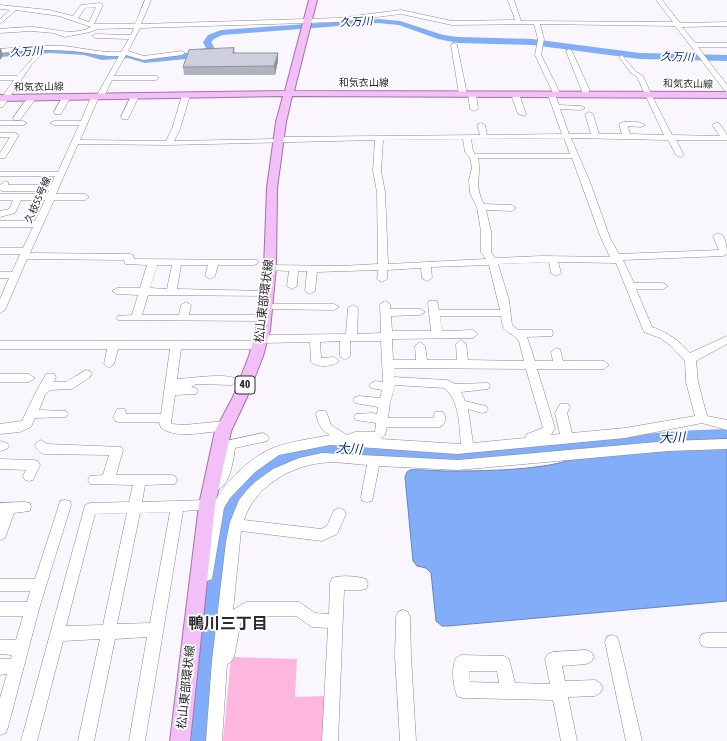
<!DOCTYPE html>
<html>
<head>
<meta charset="utf-8">
<style>
	body { margin:0 }
	canvas { display:block; background:#f9f6fe }
</style>
</head>
<body>
<canvas width="727" height="741"></canvas>
<script>
const g = document.querySelector('canvas').getContext('2d');
g.lineJoin = 'round';
function fillPath(path, color) {
  g.fillStyle = color;
  g.fill(path, 'evenodd');
}
function trace(path, color, width, dash) {
  g.strokeStyle = color;
  g.lineWidth = width;
  g.lineCap = dash ? 'butt' : 'round';
  g.setLineDash(dash || []);
  g.stroke(path);
}
function label(font, color, halo, rows, align = 'center') {
  g.font = font + ' "Asap Condensed","Noto Sans JP",sans-serif';
  g.lineWidth = 3.5;
  g.setLineDash([]);
  g.textBaseline = 'middle';
  g.strokeStyle = halo;
  g.fillStyle = color;
  for (const [text, x, y, turn = 0] of rows) {
    g.save();
    g.translate(x, y);
    g.rotate((+turn || 0) * Math.PI / 180);
    g.textAlign = isNaN(turn) ? turn : align;
    if (halo) g.strokeText(text, 0, 0);
    g.fillText(text, 0, 0);
    g.restore();
  }
}
fillPath(new Path2D(`
	M231 657 297 659 295 697 326 696 324 741H223Z`), '#fdb6dd');
const water = new Path2D(`
	M727 447V601L448 626H442L436 621 431 573 426 568 417 566 413 561 405 477 407 472 410 470C415 469 439 471 446 471 480 471 547 471 577 457L667 449Z`);
fillPath(water, '#82adf9');
trace(water, '#6885bc', 1);
fillPath(new Path2D(`
	M378 19 400 21 443 35 458 37 532 39 640 53 727 55V61L640 59 532 45 458 43 438 39 399 25 378 23 222 35 214 39 211 42 215 49 214 51 186 59 145 63 128 58 102 60 84 55 50 53 0 57V51L50 47 85 49 102 54 128 52 145 57 186 53 206 48 203 42 208 35 221 30Z
	M727 429V441C636 444 546 460 455 463 413 464 372 454 331 454 296 457 256 470 238 504 235 510 234 516 232 522L209 741H187L214 522C218 512 220 502 226 493 249 458 291 444 331 440 372 441 413 451 455 449 546 447 636 431 727 429Z`), '#82adf9');
const minor = new Path2D(`
	M145 0H151L141 24 338 18 401 10 452 21 515 20 508 0H514L521 21 673 22 656 0H662L680 23 727 22V26L682 27 695 43H727V47H698L727 85V92L725 91 676 27 674 26 540 24 544 39 541 55 561 95 556 97 559 105 581 106 585 108 581 110 560 109 569 134H591L585 114 589 112 593 114 599 134H622L619 124C624 120 640 121 645 125L641 127 628 126 630 134 664 135 637 77 631 73 619 57 622 55 635 71 643 76 651 94 672 135 720 136 712 125 716 123H719L727 135V140H676L684 155 680 157 676 155 668 140 571 138 590 182 610 238 619 254 719 250 713 236 718 233C726 235 727 247 727 254L723 256 623 260 634 283H663L668 286 663 289H636L652 327C669 333 678 340 690 353L727 336V344L696 361 698 382 707 416 727 420V430L702 423 625 438 457 454 330 445 279 455 255 472 230 498 224 508 212 579 207 581 202 579 200 575 211 509 183 511 145 741H129L147 637 115 639 94 741H78L100 639 63 641 37 741H21L84 509 85 505 90 503 129 502 133 485 90 484 88 480 90 476 103 475 109 455 44 454C39 452 37 450 35 445L37 442 41 440 47 444 121 447 123 450 116 475H171L175 476 177 480 175 484 145 485 142 502 207 500 212 501 213 505C224 483 250 457 273 448 291 441 311 439 330 435 321 430 318 424 316 414L318 411H326L331 425 347 435 355 432H375L376 423 356 420 354 417 356 414 372 413 377 414 378 407 355 403 353 400 355 397 359 396 380 398 382 390 371 388 369 385 375 381 383 382 381 341H350V356L345 360 340 356V341L320 342 321 358 334 357 339 361C335 367 315 368 311 362L310 342 264 343 265 345 264 348 260 349H181L177 379C188 379 232 371 238 381L232 385 196 384 191 387 196 388 198 391 196 394 175 395 171 423 172 424 184 425 225 421 229 423 231 426 229 429 225 431C205 431 179 440 161 428L159 422H119L115 421 113 418 117 409H125L126 414H161L170 349H118L114 364 109 368 104 364 107 349H0V341H257L256 339 257 336 261 335 346 334 348 308 353 305 358 308 357 334 381 333 380 304 385 301 390 304V309H420L425 312 420 315 391 316 392 331H431L428 303 429 301H437L439 310H500L489 265 431 267 432 278 427 281 422 278 421 268 387 270V279L382 282 377 279 378 270 317 272 315 291 310 294 305 291 307 271H298L297 286 292 289 287 286 289 271 267 270 265 268 270 265 341 266 378 264 377 192 373 171 375 140 169 145 78 144 56 194H85L89 197 85 200H54L30 253 130 254 133 255 134 259 257 260 259 262 257 264 254 265H218L215 276 210 279 205 276 208 265H181L177 289 267 291 271 292 272 294 271 296 148 295 142 315H179L181 305 186 302 191 305 189 315H264L269 318 264 321 118 320 117 318 118 316 132 315 138 295 117 294 112 291 117 288H140L147 265 125 264 124 260 27 259 5 310 0 313V299L9 278H0V272H12L20 254H0V248H23L33 227H0V221H35L45 200H21L15 213 0 217V211L9 209 13 201 12 200H0V194H47L49 191H2L0 190V185L5 181 8 182V185H51L55 176H0V172H58L79 125H54L50 123 54 121H81L91 97 97 95 119 56C102 57 88 52 72 51 48 49 25 50 0 53V49C21 47 41 45 63 46 83 48 101 53 121 52L129 39 95 38 92 36 95 34 131 35 134 28 97 29 90 32 65 37 54 33 31 31 0 33V29C11 28 21 27 32 27 53 28 71 37 91 27L59 16 16 10 0 24V19L10 10 0 9V5L49 10 73 16 81 5 100 3 103 5 94 24H135ZM96 7 89 22 78 18 85 8ZM401 14 452 25 534 24 538 39 535 55 553 93 548 95 562 134 487 135 485 125 481 123 477 125 480 135 278 137 274 139 174 141 180 129 190 95 186 93 182 95 172 129 166 141 80 140 98 99H103L112 80H156L159 78 156 76H114L126 55 143 60 182 55 185 53 182 51 144 56 128 51 140 28 338 22ZM564 138 570 154H475L473 151 471 139ZM463 139 465 152 470 158 472 168 469 180 470 193 477 207 481 231V252L486 259 388 264 385 192 381 171 383 140ZM478 158H572L601 238 610 257 542 256 495 258 491 252V231L486 210 512 211 516 208 512 205 484 204C473 183 482 178 478 158ZM549 262 551 273 556 276 561 273 558 262 616 263 644 332 660 338 670 345 685 361 686 382 695 416 625 428 572 433 567 413 570 407 568 404H560L555 413 560 434 551 435 555 428 537 369H604L609 365 604 361H563L560 349 556 348 551 352 553 361H535L527 337 552 336 553 333 552 330H518L512 325 509 300 498 264ZM157 265H172L167 289 150 288ZM440 316H501C503 337 510 329 519 341L524 361 468 360 466 344 461 340 456 344 457 360H427L425 346 420 342 415 346 416 360H393L392 339 473 338 478 334 473 330 442 331ZM394 368 526 369 543 428 527 434 525 438 473 443 468 409 482 413 486 412 488 409 486 406 465 401 461 392 488 389 490 386 488 383 455 384 447 380 394 377ZM395 385 444 388C460 400 459 426 461 444L381 439 385 435 387 427H439L443 425C446 421 446 416 443 412H435L433 418H388L390 403ZM170 512 150 623 117 624 140 513ZM127 513 103 625 66 626 95 514Z
	M454 43 457 45 467 94 463 96 459 94 451 45Z
	M569 49 572 51 589 89V95L583 94 566 51Z
	M39 51 44 52 32 64 3 107H0V100L14 80H0V76H17Z
	M472 92 476 94 478 109 474 111 470 109 468 94Z
	M515 92 519 94 526 114 525 116 518 114 511 94Z
	M132 94 139 96 128 119H122L121 117Z
	M29 96 36 98 20 120H14L13 118Z
	M63 96 70 98 61 114H55L54 112Z
	M0 121H23L27 123 23 125H0Z
	M0 133H15L19 135 5 158H0V153L10 137H0Z
	M266 304H334L339 307 334 310 262 309 261 307Z
	M86 370 90 371 92 374 90 377 72 389 50 390 45 395 39 410 66 411 68 414 66 417 35 418 31 427 20 432 0 434V424L22 421C30 404 37 389 46 374H54L56 377 54 382H66Z
	M0 374H29L35 378 29 382H0Z
	M263 433 267 435 269 438 267 441 235 448C233 462 229 497 207 490L205 486C208 480 215 479 218 472 223 463 221 450 226 441Z
	M727 439V449L668 451 458 470 379 466 373 497 372 501 367 502 362 501 361 497 367 465C352 464 336 461 321 463 288 467 254 488 244 520L321 529 327 526 334 510 339 508 344 510 346 514 337 534 322 541 241 531 233 610 246 602H299L315 613 329 614 330 583 332 578C341 575 357 576 366 579L368 584 366 589 361 590H344L338 741H322L328 628 312 627 296 616H248L241 621 234 657 231 662 227 664 222 741H206L212 661 226 542 230 522 239 500 247 490 255 482 273 469 299 458 322 453 458 460 668 441Z
	M0 441 7 443 9 446 7 449 0 451Z
	M0 459 34 460 38 461 40 465 33 480 29 481 25 480 23 476 26 470 0 469Z
	M65 500 70 501 71 505 39 609 8 727 6 733 0 735V698L7 674 0 675V659H11L12 655 0 654V640H16L23 616H0V602H27L30 591H0V579H35L59 505 60 501Z
	M25 502 30 503 31 507 30 511 14 513 5 538 0 540V503Z
	M403 610 408 612 410 617 411 657 416 741H400L395 657 396 617 398 612Z
	M706 633H727V647H706L701 645 699 640 701 635Z
	M612 635 617 637 619 642 642 741H626L605 642 607 637Z
	M586 650 591 652 594 657 591 662 586 664 562 666 565 681 595 680 600 683 603 688 600 693 595 696 568 697 577 741H561L553 700 463 698 457 696C453 685 451 668 456 658L461 655 504 656 509 659 515 683 550 684 545 659 548 654 553 652ZM469 671H497L499 683 470 682Z`);
const major = new Path2D(`
	M309 0H317L294 91 727 92V98L292 96 286 122 277 188 276 268 270 330 263 356 247 397 231 431 215 505 190 741H170L199 505 215 431 233 397 249 356 256 330 264 268 267 188 276 122 283 96 0 101V95L285 91Z`);
trace(minor, '#8d8895', 1);
trace(major, '#a76fae', 2);
fillPath(minor, '#fff');
fillPath(major, '#f2bff7');
fillPath(new Path2D(`
	M234 48 235 53H278V61L275 75H184L183 67Z`), '#b1b2bf');
fillPath(new Path2D(`
	M1 48 3 56 0 60V49Z
	M278 53V61L275 75 274 66Z`), '#90919b');
const building = new Path2D(`
	M234 48 233 53H278L274 66 183 67 189 50Z`);
fillPath(building, '#cecfde');
trace(building, '#90919b', 1);
label('10px', '#2b292f', '#fff', [
	["和気衣山線",364,83],
	["和気衣山線",688,84,1],
	["和気衣山線",39,87,-1],
	["久枝55号線",38,200,-66]
]);
label('italic 11px', '#00297e', '#fff', [
	["久万川",356,22,-3],
	["久万川",26,52,-4],
	["久万川",677,57,2]
]);
for (const [x, y, w] of [
	[245,385,20]
]) {
  const box = new Path2D();
  box.roundRect(x - w / 2, y - 9, w, 18, 3);
  g.fillStyle = '#fff';
  g.fill(box);
  trace(box, '#2b292f', 1);
}
label('bold 11px', '#2b292f', null, [
	["40",245,385]
]);
label('12px', '#2b292f', '#fff', [
	["松山東部環状線",264,301,-83],
	["松山東部環状線",186,687,-84]
]);
label('italic 13px', '#00297e', '#fff', [
	["大川",672,438,-2],
	["大川",349,449,4]
]);
label('bold 16px', '#2b292f', '#fff', [
	["鴨川三丁目",228,624]
]);
</script>
</body>
</html>
